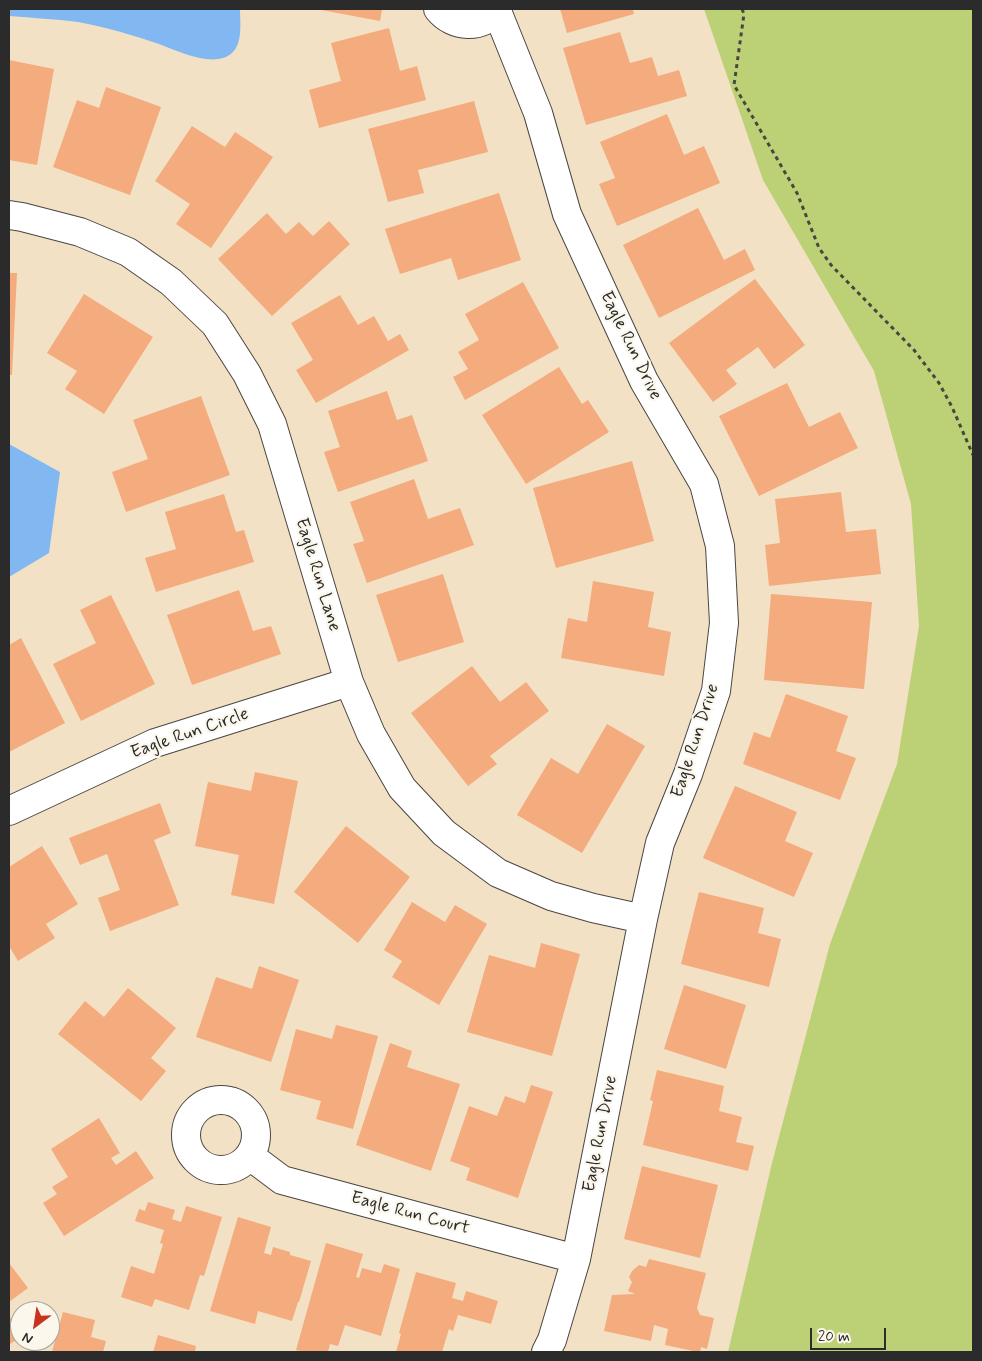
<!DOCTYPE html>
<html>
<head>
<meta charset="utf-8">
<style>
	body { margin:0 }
	#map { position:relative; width:982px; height:1361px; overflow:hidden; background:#f3e1c5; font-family:Mynerve,sans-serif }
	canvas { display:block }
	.frame { position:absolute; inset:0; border:10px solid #2b2b2b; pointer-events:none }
	.north { position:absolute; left:10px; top:1301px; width:50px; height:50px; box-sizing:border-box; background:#fbf7ec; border:1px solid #a8a59f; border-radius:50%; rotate:211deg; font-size:14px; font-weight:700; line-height:20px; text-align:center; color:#2b2b2b }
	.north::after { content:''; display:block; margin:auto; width:18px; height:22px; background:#c8321e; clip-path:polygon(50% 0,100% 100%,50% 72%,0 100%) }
	.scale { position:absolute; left:810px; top:1328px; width:76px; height:22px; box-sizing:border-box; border:2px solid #2b2b2b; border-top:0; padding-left:6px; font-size:15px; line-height:18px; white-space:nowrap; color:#2b2b2b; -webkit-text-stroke:4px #fbf7ec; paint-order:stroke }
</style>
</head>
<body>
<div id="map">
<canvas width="982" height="1361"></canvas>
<div class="frame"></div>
<div class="north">N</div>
<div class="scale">20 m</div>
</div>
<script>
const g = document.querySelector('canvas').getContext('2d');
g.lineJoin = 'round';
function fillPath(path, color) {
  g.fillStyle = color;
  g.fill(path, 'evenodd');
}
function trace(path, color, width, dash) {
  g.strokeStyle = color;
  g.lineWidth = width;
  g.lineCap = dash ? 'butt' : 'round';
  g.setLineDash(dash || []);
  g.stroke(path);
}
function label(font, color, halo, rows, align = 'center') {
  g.font = font + ' Mynerve,sans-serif';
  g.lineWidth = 4.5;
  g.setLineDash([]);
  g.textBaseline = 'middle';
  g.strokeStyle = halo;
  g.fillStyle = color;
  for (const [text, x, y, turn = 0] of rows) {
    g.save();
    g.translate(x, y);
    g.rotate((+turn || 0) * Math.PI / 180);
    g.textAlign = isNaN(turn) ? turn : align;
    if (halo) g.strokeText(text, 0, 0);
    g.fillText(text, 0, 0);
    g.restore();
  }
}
fillPath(new Path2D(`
	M704 9H973V1352H728L772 1163 830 944 897 764 919 626 911 504 874 371 763 180Z`), '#bcd175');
fillPath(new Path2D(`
	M9 9H240C240 25 244 49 226 57 207 65 177 51 159 44 133 35 105 27 78 22 55 19 32 18 9 16Z
	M9 444 60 472 49 553 9 577Z`), '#81b8f1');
fillPath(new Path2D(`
	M316 9H382L380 21Z
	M560 9H633L634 14 567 33Z
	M389 28 400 71 417 66 426 100 319 128 309 90 341 81 331 43Z
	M620 32 630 63 652 57 658 76 679 70 687 96 586 125 563 48Z
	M9 60 54 69 37 165 9 160Z
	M106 87 161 107 130 195 53 167 77 100 99 108Z
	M474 101 488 152 418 170 424 193 388 202 368 129Z
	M667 114 684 155 704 146 720 183 617 226 599 184 615 178 600 142Z
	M192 126 225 147 235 132 273 157 211 248 176 224 190 204 155 181Z
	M499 193 521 260 458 280 451 258 400 274 385 229Z
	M698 208 724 260 745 249 755 270 659 318 623 245Z
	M267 213 286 234 299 222 313 236 329 221 350 244 272 316 218 259Z
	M9 273H17L12 375H9Z
	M755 279 805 345 774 369 758 347 726 370 737 384 713 402 669 343Z
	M523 282 559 348 465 400 453 377 468 369 458 352 479 340 465 314Z
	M84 294 153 337 104 414 65 389 77 371 47 353Z
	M340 295 358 325 374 316 388 341 400 334 409 350 316 403 296 370 313 360 291 323Z
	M559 367 582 404 588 400 609 432 526 484 482 415Z
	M787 383 809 427 840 412 858 448 759 496 719 416Z
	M387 391 397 420 412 415 428 461 338 492 324 452 340 447 328 411Z
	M201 396 230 475 126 512 112 472 148 459 133 420Z
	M632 461 654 541 556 568 533 488Z
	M414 479 428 519 460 508 474 545 367 583 353 544 364 541 350 502Z
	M841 492 846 532 876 529 881 574 769 586 765 545 780 543 775 499Z
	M224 494 236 532 244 530 254 562 156 592 145 558 176 549 165 512Z
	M443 574 464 642 398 662 376 595Z
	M593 581 654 592 648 627 671 632 664 676 561 658 568 618 587 622Z
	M239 590 253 631 271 626 281 654 192 685 167 615Z
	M771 594 872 602 864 689 764 680Z
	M111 595 155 684 81 721 53 664 96 643 80 610Z
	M21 638 65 723 9 752V645Z
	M472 666 500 702 526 682 549 711 490 756 497 764 468 786 411 713Z
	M786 694 848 716 836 751 856 758 840 800 743 764 754 732 770 738Z
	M607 724 645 746 582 853 517 815 551 758 578 774Z
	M255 772 298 781 274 904 231 895 239 855 195 846 208 782 251 791Z
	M735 786 797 812 785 841 813 853 794 897 703 858Z
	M160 803 171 833 154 840 179 905 110 931 98 898 120 890 107 854 80 865 69 838Z
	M346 826 410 877 358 943 294 892Z
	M42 846 78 904 46 924 55 938 18 961 9 946V867Z
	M699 892 764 908 758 933 781 939 769 987 681 964Z
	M412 902 445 922 455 905 487 924 439 1005 392 977 402 961 384 950Z
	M541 943 580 954 552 1056 467 1032 489 955 535 968Z
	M259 966 299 980 271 1062 196 1037 216 977 252 989Z
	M684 985 746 1005 726 1069 664 1049Z
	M128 988 176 1028 151 1058 166 1071 141 1101 58 1034 85 1001 104 1017Z
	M336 1025 378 1036 353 1129 316 1119 321 1101 280 1090 296 1029 332 1039Z
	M390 1043 412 1051 407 1067 460 1084 431 1171 356 1145Z
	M657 1070 724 1086 719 1111 742 1117 736 1142 754 1146 748 1171 643 1145 653 1101 650 1100Z
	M531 1085 553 1092 518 1198 466 1180 470 1168 450 1161 469 1106 497 1116 505 1096 525 1103Z
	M99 1118 120 1153 111 1158 116 1165 136 1151 154 1178 64 1236 43 1203 57 1194 52 1187 68 1177 51 1149Z
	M642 1166 718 1185 700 1258 624 1239Z
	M148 1202 175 1210 172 1219 181 1222 186 1206 222 1217 204 1276 200 1275 189 1310 155 1299 152 1307 121 1297 131 1266 154 1274 163 1244 160 1243 164 1230 135 1221 139 1209 145 1211Z
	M238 1217 271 1227 264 1253 271 1255 273 1247 290 1252V1255L311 1261 299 1302H298L292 1321 258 1311 255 1324 210 1311Z
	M326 1243 363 1254 356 1277 359 1278 362 1268 381 1273 384 1264 400 1269 381 1336 345 1325 338 1346 330 1344 328 1352H304L296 1350Z
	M649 1259 706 1273 697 1308 700 1315 714 1318 707 1349 701 1347 700 1352H698L665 1345 668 1329 654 1325 651 1341 604 1331 612 1295 635 1294 628 1291 632 1282 629 1277 632 1271 639 1265 646 1267Z
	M9 1263 28 1288 9 1302Z
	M416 1272 456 1283 452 1298 463 1301 466 1291 498 1301 491 1324 458 1315 453 1331 449 1329 442 1352H396L401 1334 399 1333Z
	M63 1312 95 1320 91 1337 106 1341 103 1352H52Z
	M9 1316 20 1331V1337L9 1345Z
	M158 1335 196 1346 195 1352H153Z`), '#f4ab7d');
const street = new Path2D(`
	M438 9C453 28 483 30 498 9
	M497 11 538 113 567 214 644 381 704 484 720 546 724 623 716 691 688 774 660 843 643 919 576 1259 552 1340 546 1352
	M9 215 22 217 80 232 128 252 171 282 215 324 247 374 272 424 349 682 371 734 402 788 444 833 498 873 551 896 593 908 643 919
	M9 811 155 743 349 682
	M186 1135a35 35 0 1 1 70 0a35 35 0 1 1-70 0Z
	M250 1156 282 1180 576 1259`);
trace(street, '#494642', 30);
trace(new Path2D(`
	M742 9 744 14 734 85 797 193 819 248 831 265 914 350 939 383 952 407 973 455`), '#494642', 3, [4, 4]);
trace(street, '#fff', 28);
label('18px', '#2b2b2b', '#fbf7ec', [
	["Eagle Run Drive",630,346,64],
	["Eagle Run Lane",317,575,73],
	["Eagle Run Circle",190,734,-19],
	["Eagle Run Drive",696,741,-72],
	["Eagle Run Drive",601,1134,-79],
	["Eagle Run Court",410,1214,15]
]);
</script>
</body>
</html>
